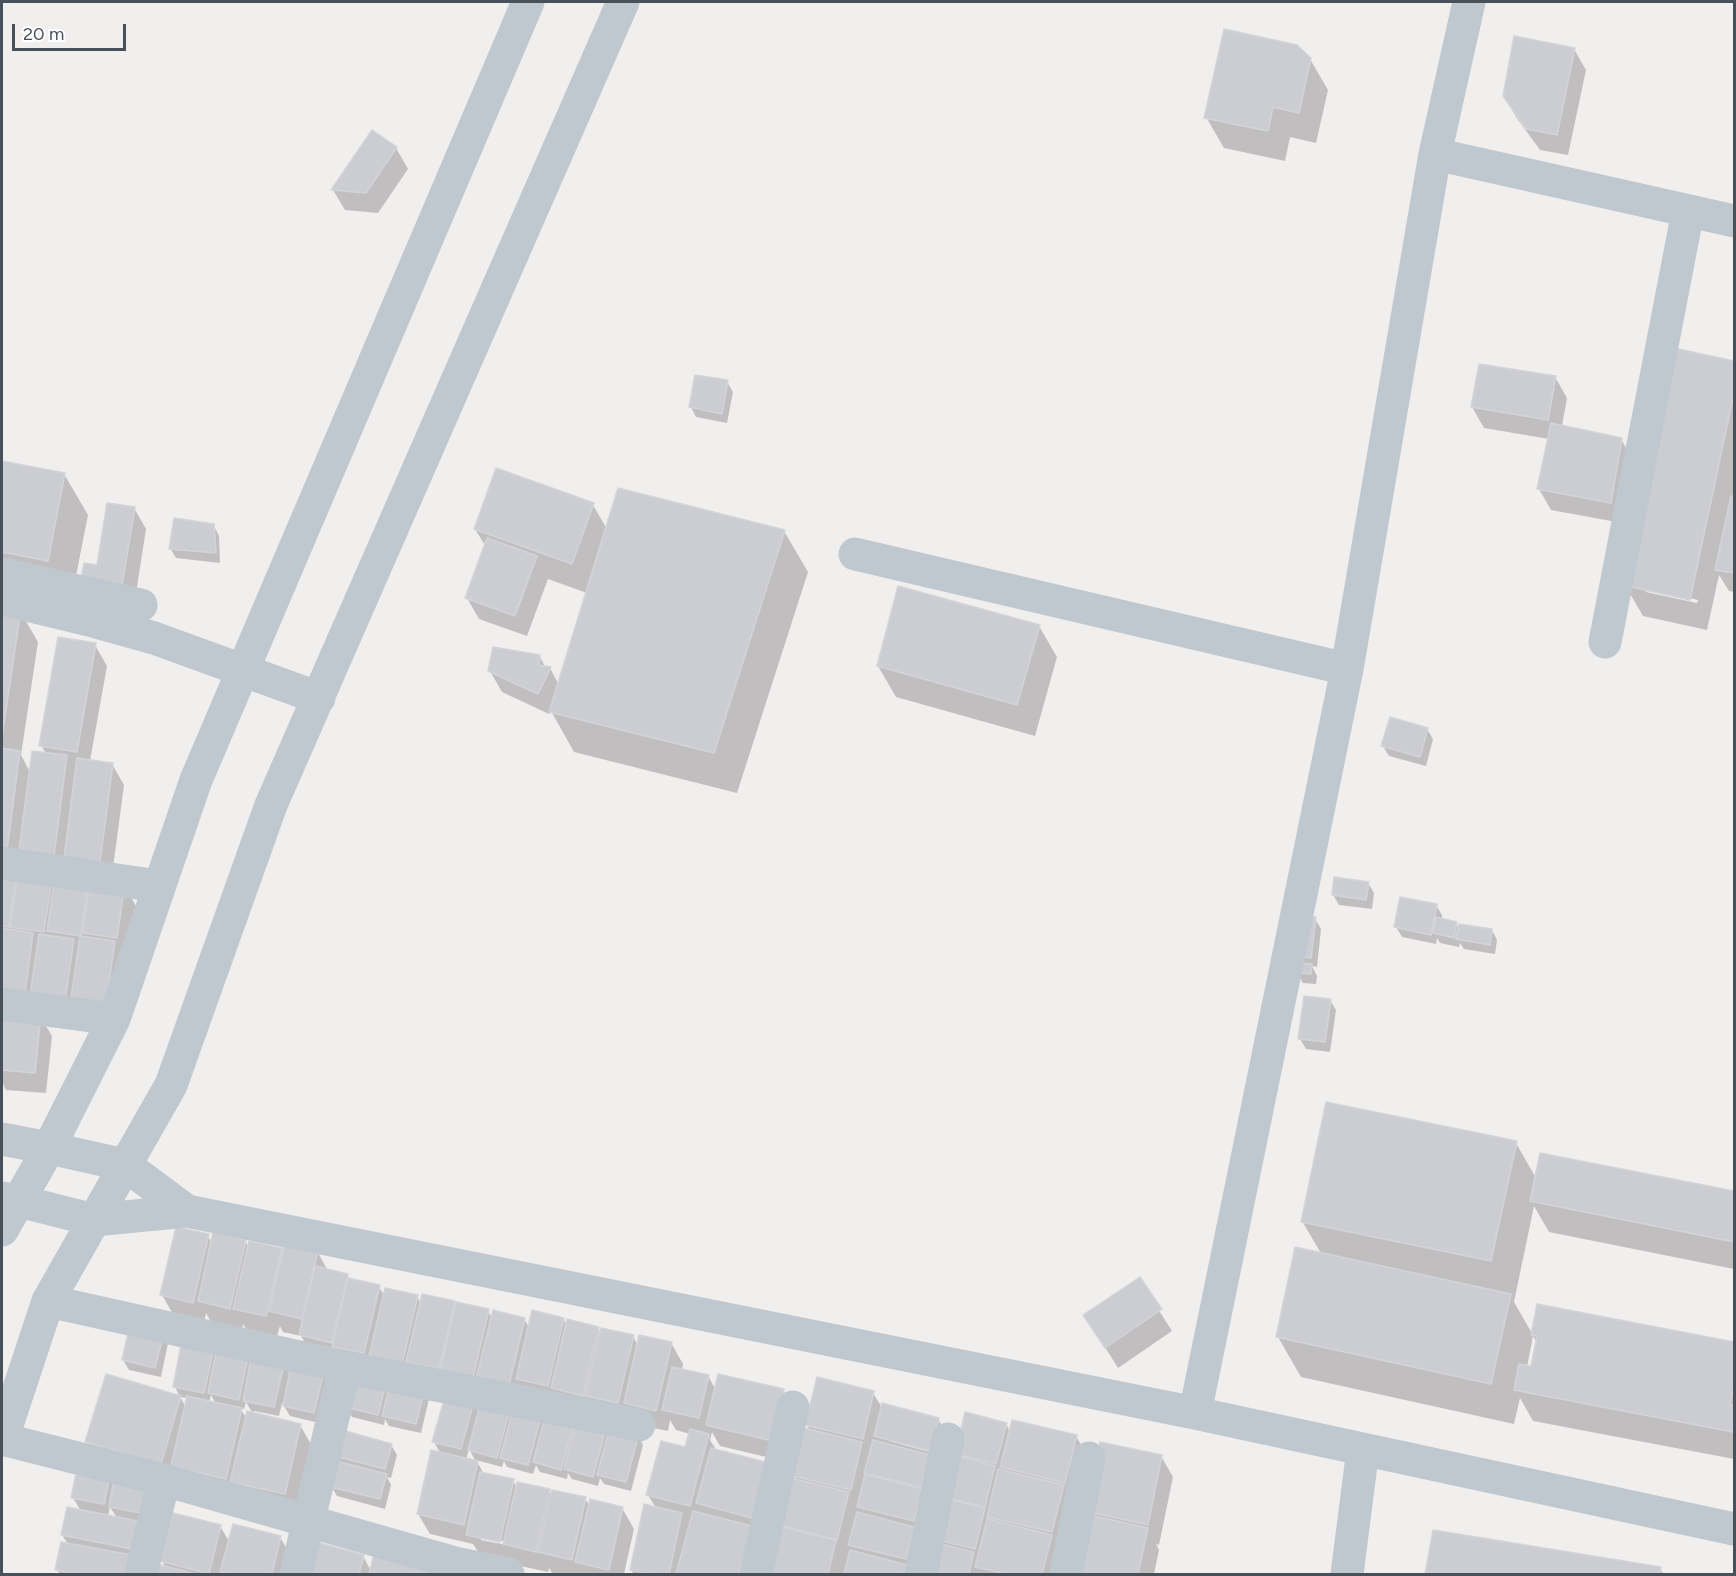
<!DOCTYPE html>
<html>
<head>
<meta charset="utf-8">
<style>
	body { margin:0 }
	#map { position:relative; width:1736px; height:1576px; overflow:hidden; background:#f1eeee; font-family:Figtree,sans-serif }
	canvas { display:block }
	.frame { position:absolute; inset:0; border:3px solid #48505a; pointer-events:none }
	.scale { position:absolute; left:12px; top:24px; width:114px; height:27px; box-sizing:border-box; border:3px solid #48505a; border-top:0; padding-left:8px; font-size:18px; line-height:21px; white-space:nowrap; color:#48505a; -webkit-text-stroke:4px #fff; paint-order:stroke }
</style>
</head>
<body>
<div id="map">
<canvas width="1736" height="1576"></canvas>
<div class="frame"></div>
<div class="scale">20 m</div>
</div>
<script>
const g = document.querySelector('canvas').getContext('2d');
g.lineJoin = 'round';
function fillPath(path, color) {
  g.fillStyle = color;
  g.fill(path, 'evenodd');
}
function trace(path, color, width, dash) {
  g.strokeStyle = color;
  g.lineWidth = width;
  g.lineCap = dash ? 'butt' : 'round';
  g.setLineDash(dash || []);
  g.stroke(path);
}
fillPath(new Path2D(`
	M1574 49 1586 70 1568 155 1540 150 1516 117 1504 96Z
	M1310 59 1328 90 1316 143 1290 137 1285 161 1224 148 1206 117Z
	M372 132 396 148 408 169 378 213 345 210 333 190Z
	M1675 350 1734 363V592L1729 591 1719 575 1707 630 1643 616 1625 585ZM1646 589 1698 600 1697 603 1646 592Z
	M1555 377 1567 398 1562 426 1621 439 1633 460 1622 523 1551 510 1539 489 1549 439 1484 428 1472 407Z
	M727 382 733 392 727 423 696 417 691 407Z
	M2 462 64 474 88 515 71 601 2 587Z
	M593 505 607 529 784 531 808 572 737 793 574 752 551 711 549 714 502 692 490 671 540 657 546 668H550L559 685 587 593 548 579 527 636 479 619 467 598 486 547 475 529Z
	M134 508 146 529 134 606 98 567Z
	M214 526 219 536 220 563 176 558 170 548Z
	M2 608 20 611 38 642 21 755 30 772 46 754 41 745 95 645 107 666 90 761 112 764 124 785 111 883 124 885 136 906 118 1023 40 1016 52 1036 46 1093 6 1090 2 1082Z
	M1039 626 1057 657 1035 736 896 697 878 666Z
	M1427 729 1433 739 1426 766 1389 756 1383 746Z
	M1368 883 1374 893 1372 909 1339 905 1333 895Z
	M1436 905 1442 915V920L1456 923 1460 930H1492L1497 940 1495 954 1464 949 1460 943 1459 947 1440 943 1437 938 1436 944 1402 937 1396 927Z
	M1315 919 1321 929 1317 967 1312 966 1317 976 1316 984 1303 983 1297 973 1305 965 1299 956Z
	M1330 1000 1336 1010 1330 1052 1306 1049 1300 1039Z
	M1516 1143 1536 1178 1541 1155 1734 1193V1269L1549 1232 1534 1206 1514 1302 1533 1335 1538 1306 1734 1344V1459L1533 1421 1520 1398 1514 1424 1301 1377 1278 1337 1322 1255 1302 1221ZM1533 1336 1537 1343 1532 1368 1527 1367Z
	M208 1236 212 1244 245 1241 249 1247 281 1249 284 1255 317 1251 328 1271 347 1275 349 1280 379 1287 385 1297 417 1296 421 1304 454 1302 457 1308 488 1311 492 1318 524 1319 529 1327 563 1319 567 1325 598 1328 601 1334 633 1336 638 1346 671 1343 683 1364 682 1370 708 1376 716 1390H783L795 1411 783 1461 720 1446 712 1432 710 1440 717 1451 768 1464 756 1574H634L631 1570 656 1508 648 1495 686 1449 690 1434 676 1430 670 1420 668 1431 313 1356 301 1336 283 1332 280 1326 277 1336 246 1329 243 1324 242 1329 211 1322 206 1313 204 1323 174 1316 162 1295Z
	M1139 1279 1172 1331 1118 1368 1085 1315Z
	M132 1326 168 1343 161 1377 129 1370 123 1360Z
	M183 1342 284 1362 291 1374 329 1379 319 1423 290 1416 282 1403 279 1416 254 1411V1414L300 1425 312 1446 296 1514 99 1463 87 1442 180 1397 186 1407 188 1398 180 1397 175 1387ZM211 1395 216 1404 209 1402ZM246 1402 253 1414 247 1419 240 1408 244 1409Z
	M355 1374 429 1399 421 1433 389 1426 385 1419 384 1425 352 1417 346 1407Z
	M873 1393 883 1409 938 1419 950 1440 918 1574H769L797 1481 794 1476 810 1431 807 1425ZM889 1438 938 1451 937 1454 889 1441Z
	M473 1402 479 1413 540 1418 544 1425 638 1435 643 1445 631 1491 604 1484 600 1478 598 1486 572 1479 568 1473 567 1479 540 1472 536 1465 533 1474 507 1467 504 1461 502 1467 476 1460 484 1474 513 1480 517 1488 549 1490 552 1496 585 1499 590 1506 622 1508 634 1529 624 1574H559L552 1573 549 1568 548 1572 516 1565 512 1558 511 1562 480 1555 473 1544 430 1534 418 1514 441 1454 434 1442ZM469 1449 476 1462 466 1460ZM481 1536 507 1542V1545L481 1540Z
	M1006 1424 1010 1432 1076 1436 1088 1457 1059 1574H927L957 1454Z
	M391 1445 397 1455 391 1478 387 1477 391 1485 385 1509 337 1496 331 1486 341 1464 337 1456Z
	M1161 1456 1173 1477 1159 1545 1156 1544 1159 1550 1154 1574H1074L1087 1516Z
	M116 1480 146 1522 136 1521 149 1543 141 1574H60L57 1570 68 1544 62 1535 81 1511 73 1498ZM110 1507 117 1518 108 1516Z
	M220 1526 230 1543 280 1537 292 1558 288 1574H156L166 1568 162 1561Z
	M1434 1531 1660 1568 1663 1574H1427Z
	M363 1556 371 1571 426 1569 430 1574H309Z`), '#0003');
const building = new Path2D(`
	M1224 29 1297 45 1311 58 1299 113 1273 107 1268 131 1204 118Z
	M1514 36 1575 48 1557 135 1526 129 1503 96Z
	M372 130 397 147 366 193 331 190Z
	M1674 348 1734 361V393L1690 600 1623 585Z
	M1479 364 1556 376 1548 420 1471 407Z
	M695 375 728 380 722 414 689 407Z
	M1551 423 1622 438 1611 503 1537 489Z
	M2 461 65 473 48 561 2 552Z
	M496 468 594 503 572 564 474 529Z
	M618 488 785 530 714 753 549 712Z
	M1731 496 1734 497V573L1715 570Z
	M107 503 135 507 122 585 81 579 84 563 97 565Z
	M174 518 214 524 216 553 169 549Z
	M487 538 537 556 515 616 465 598Z
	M898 586 1040 625 1017 705 877 666Z
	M2 606 21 609 2 737Z
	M58 637 96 643 77 752 39 746Z
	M493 647 540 655 539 665 551 667 538 694 488 671Z
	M1390 717 1428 728 1420 757 1381 746Z
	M2 748 20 751 7 850H2Z
	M32 751 67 755 54 856 19 850Z
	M77 758 113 763 100 862 64 858Z
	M2 871 16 873 9 927 2 926Z
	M18 873 52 878 44 932 10 927Z
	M55 877 88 881 81 936 47 931Z
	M1334 877 1369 882 1366 900 1332 895Z
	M90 879 125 884 117 938 83 933Z
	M1400 897 1437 904 1431 935 1394 927Z
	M1303 916 1316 917 1311 958 1298 956Z
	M1436 917 1457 922 1454 938 1433 933Z
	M1459 924 1492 929 1490 945 1456 939Z
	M2 928 33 933 25 994 2 991Z
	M39 934 74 939 65 1001 30 996Z
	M80 936 115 941 106 1003 71 998Z
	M1296 963 1312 964 1311 974 1295 973Z
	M1304 996 1331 999 1325 1042 1298 1039Z
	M2 1010 41 1014 35 1073 2 1070Z
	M1326 1102 1517 1141 1491 1261 1301 1222Z
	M1540 1153 1734 1191V1242L1530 1201Z
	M176 1227 209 1234 193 1303 160 1295Z
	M213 1232 246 1240 230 1309 198 1301Z
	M249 1241 282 1248 266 1316 233 1309Z
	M285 1242 318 1250 302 1319 269 1311Z
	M1295 1247 1511 1294 1491 1384 1276 1337Z
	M315 1266 348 1274 332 1343 299 1335Z
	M1140 1277 1162 1309 1105 1348 1083 1315Z
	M348 1278 380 1285 364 1353 332 1347Z
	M385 1288 418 1295 402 1364 369 1356Z
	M422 1294 455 1301 439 1369 406 1362Z
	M456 1302 489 1309 473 1378 440 1371Z
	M1537 1304 1734 1342V1384L1730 1405 1734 1406 1733 1432 1514 1390 1519 1364 1531 1366 1537 1336 1531 1335Z
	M493 1310 525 1318 509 1386 476 1379Z
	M532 1310 564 1318 548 1386 516 1379Z
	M567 1319 599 1327 583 1396 551 1388Z
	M130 1324 164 1332 155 1368 122 1360Z
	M601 1328 634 1335 618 1403 585 1396Z
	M639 1335 672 1342 656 1411 624 1403Z
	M182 1340 214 1347 204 1393 173 1387Z
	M217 1346 249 1353 239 1400 208 1393Z
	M252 1353 285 1361 274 1407 243 1401Z
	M292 1360 325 1367 314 1413 283 1406Z
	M672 1367 709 1375 699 1418 662 1410Z
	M354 1372 387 1379 378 1415 345 1407Z
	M106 1374 181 1396 161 1464 85 1442Z
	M718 1374 784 1389 772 1441 706 1425Z
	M817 1377 874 1391 863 1439 805 1425Z
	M391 1380 425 1388 416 1424 382 1416Z
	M446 1393 474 1401 461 1449 432 1442Z
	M187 1396 242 1408 226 1479 171 1466Z
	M481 1401 510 1409 497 1458 468 1450Z
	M882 1403 939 1418 930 1451 874 1436Z
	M513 1409 541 1417 528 1465 500 1458Z
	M247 1411 301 1424 285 1494 230 1482Z
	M965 1412 1007 1423 996 1464 955 1454Z
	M546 1413 575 1421 561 1470 533 1462Z
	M577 1420 606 1428 593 1477 564 1469Z
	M1012 1420 1077 1435 1065 1483 1000 1467Z
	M610 1426 639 1434 626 1482 597 1475Z
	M804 1428 862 1442 851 1490 793 1476Z
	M690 1429 709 1434 690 1506 646 1495 661 1441 685 1447Z
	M342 1430 392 1444 385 1469 335 1456Z
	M873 1440 930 1455 921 1487 864 1473Z
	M1100 1442 1162 1455 1148 1525 1085 1511Z
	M711 1448 769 1463 755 1519 696 1503Z
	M431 1450 478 1461 464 1525 417 1514Z
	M954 1455 995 1466 985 1507 943 1497Z
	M336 1461 387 1474 380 1499 330 1487Z
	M77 1469 110 1475 104 1504 71 1498Z
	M998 1469 1064 1485 1052 1532 987 1517Z
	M480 1472 514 1479 500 1542 466 1535Z
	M865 1474 922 1489 914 1521 857 1507Z
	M114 1478 147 1484 141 1513 109 1507Z
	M791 1478 849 1492 837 1540 780 1525Z
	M517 1482 550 1489 536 1552 503 1544Z
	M552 1490 586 1497 572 1560 538 1552Z
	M944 1498 985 1508 975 1549 933 1539Z
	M590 1499 623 1507 609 1570 575 1562Z
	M644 1504 682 1513 669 1574H651L630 1570Z
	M67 1507 138 1521 132 1549 61 1535Z
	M693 1511 752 1526 739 1574H676Z
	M857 1512 914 1527 906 1559 848 1545Z
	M173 1513 221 1525 209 1574 160 1561Z
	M1086 1514 1148 1528 1138 1574H1072Z
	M987 1519 1052 1535 1042 1574H1007L975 1567Z
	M233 1524 281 1536 272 1574H228L220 1572Z
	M778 1526 836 1540 828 1574H770Z
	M1433 1530 1661 1567 1659 1574H1425Z
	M61 1542 132 1555 129 1574H79L55 1570Z
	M316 1542 364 1555 359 1574H307Z
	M933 1542 974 1552 969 1574H925Z
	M850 1550 907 1565 904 1574H844Z
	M374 1554 427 1567 426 1574H369Z
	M157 1564 196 1574H154Z`);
fillPath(building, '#cccdd2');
trace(building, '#d3d4d9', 1.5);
trace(new Path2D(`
	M1435 154 1734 221
	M855 554 1347 669
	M2 574 141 605
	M2 599 93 621 154 638 319 698
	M1605 642 1688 211
	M2 863 158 886
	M2 1004 114 1019
	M2 1139 49 1148 125 1165 187 1211
	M2 1198 19 1201 94 1220 187 1211 1195 1413 1734 1529
	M2 1230 49 1148 114 1019 196 780 528 2
	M48 1301 345 1367 639 1425
	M1195 1413 1347 669 1435 154 1469 2
	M2 1439 164 1480 459 1564 508 1574
	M2 1440 48 1301 171 1085 271 805 623 2
	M141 1574 164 1480
	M296 1574 345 1367
	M756 1574 793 1407
	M921 1574 948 1439
	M1066 1574 1089 1458
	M1347 1574 1363 1449`), '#c0c8cf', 33);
</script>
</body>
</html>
